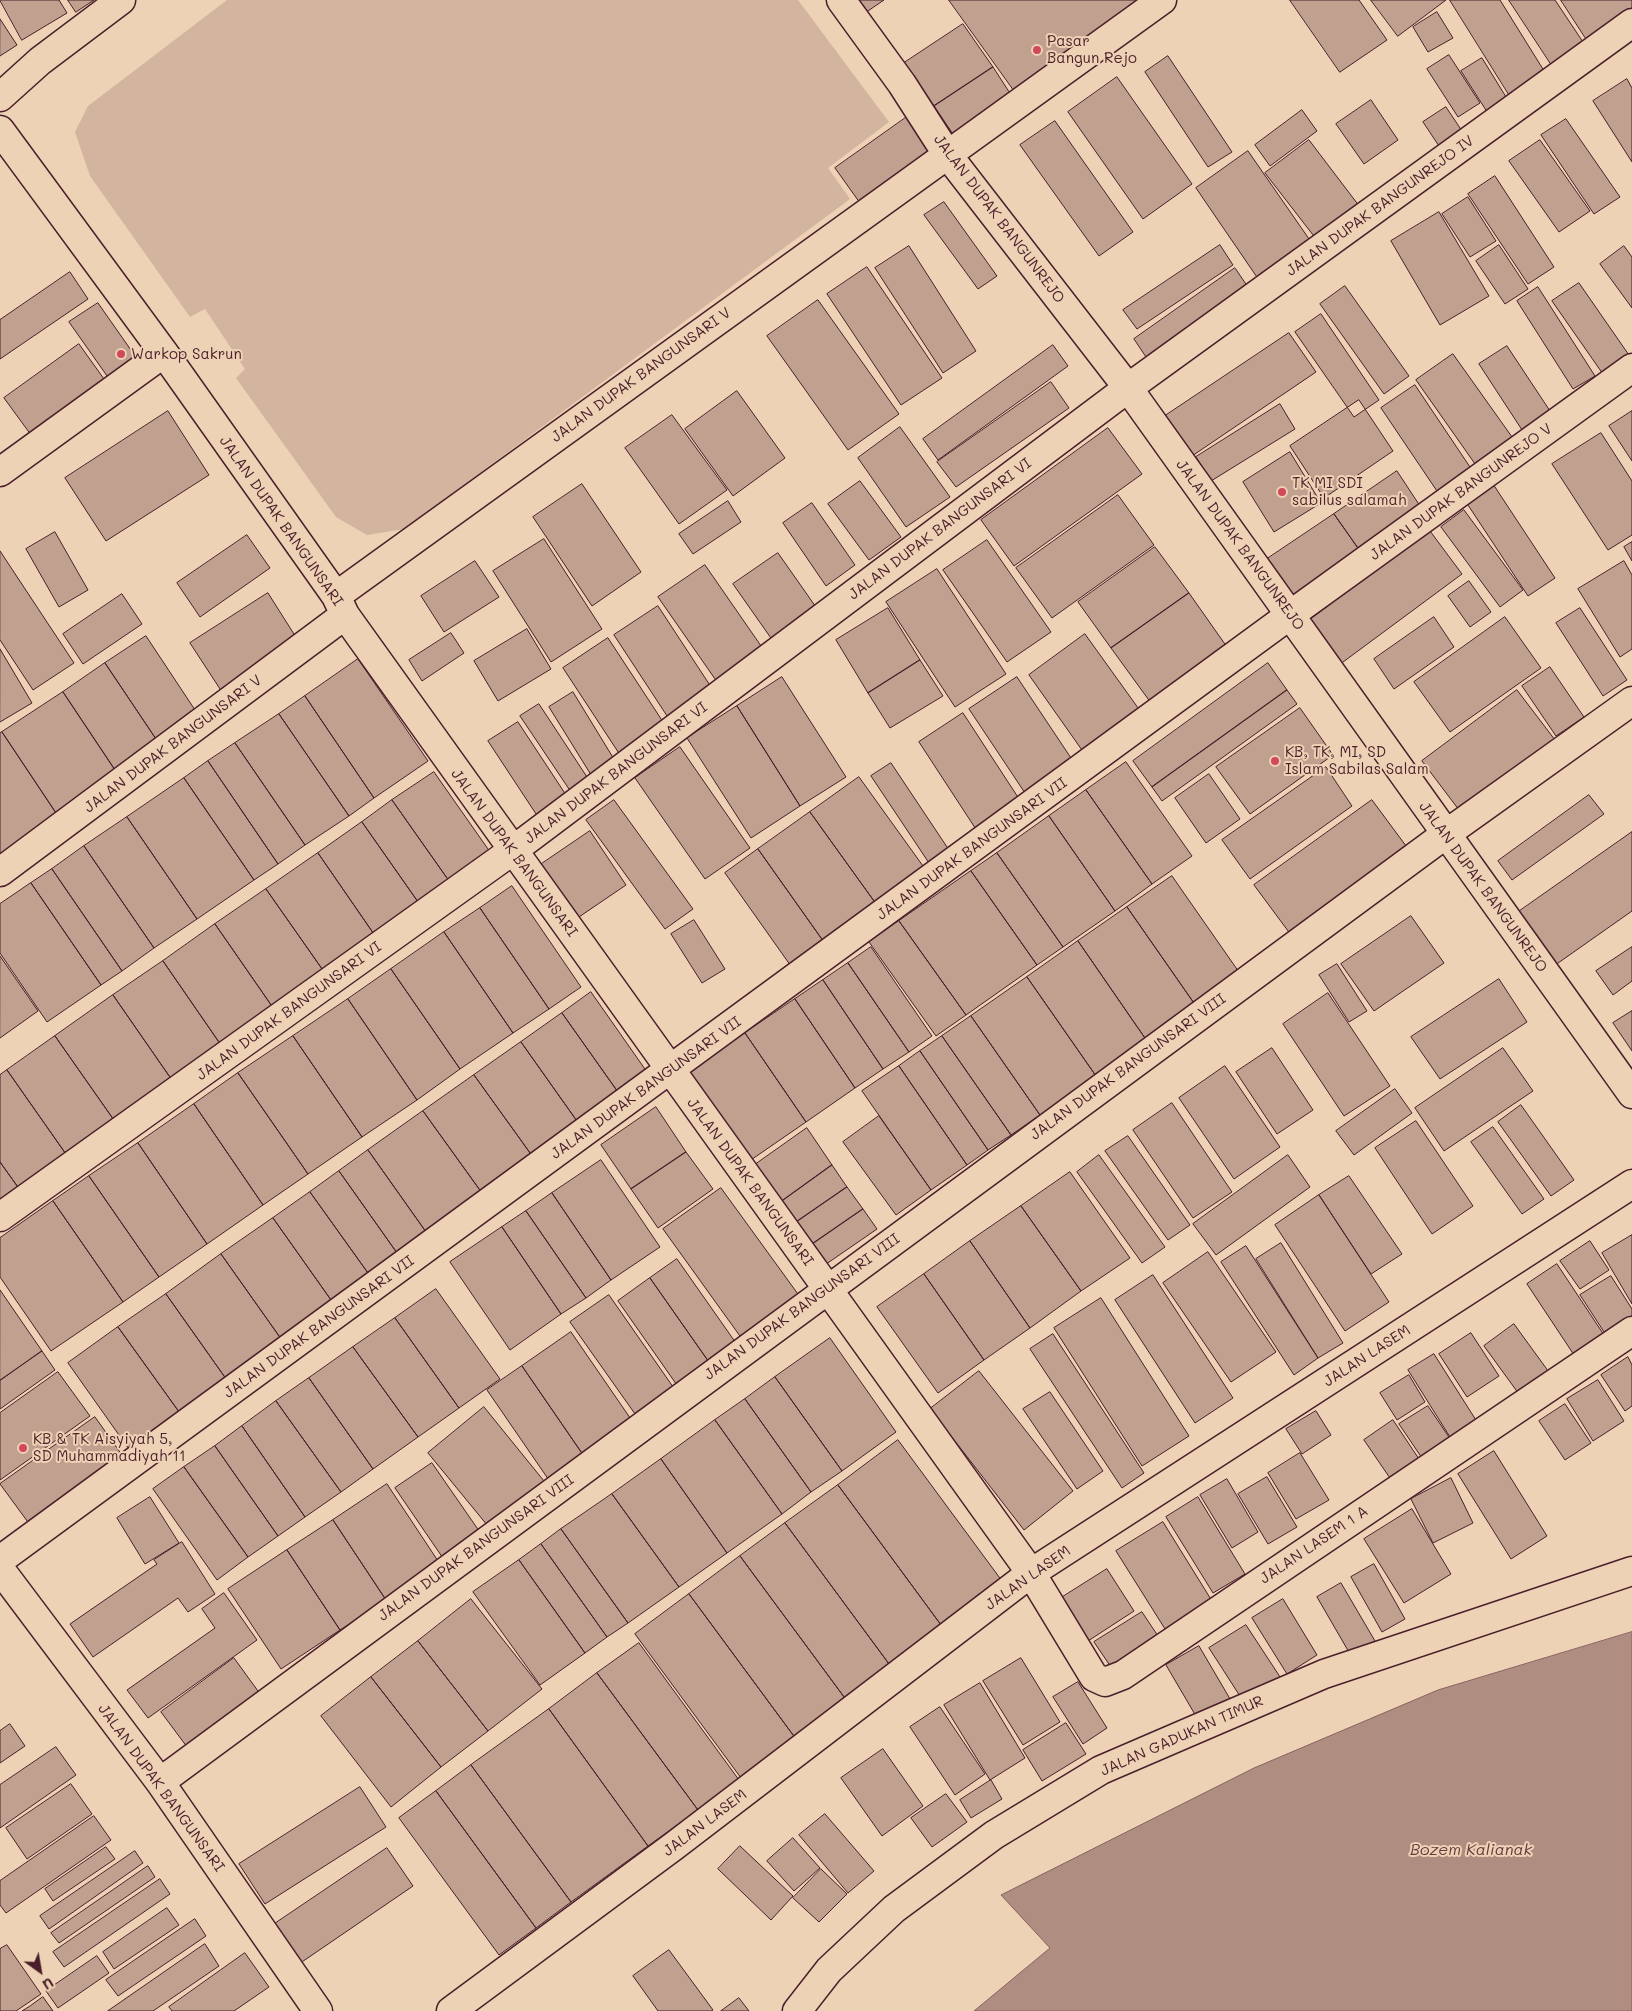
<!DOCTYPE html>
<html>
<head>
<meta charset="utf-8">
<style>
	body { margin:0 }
	#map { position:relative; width:1632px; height:2011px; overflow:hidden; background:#eed2b5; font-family:Mali,sans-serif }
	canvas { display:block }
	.north { position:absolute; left:15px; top:1946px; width:50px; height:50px; -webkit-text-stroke:4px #eed2b5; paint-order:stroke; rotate:148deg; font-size:14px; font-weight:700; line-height:20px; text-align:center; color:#4a1f2b }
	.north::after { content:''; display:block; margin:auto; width:18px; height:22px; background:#4a1f2b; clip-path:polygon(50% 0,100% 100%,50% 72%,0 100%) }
</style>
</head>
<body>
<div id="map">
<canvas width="1632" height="2011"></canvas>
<div class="north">U</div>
</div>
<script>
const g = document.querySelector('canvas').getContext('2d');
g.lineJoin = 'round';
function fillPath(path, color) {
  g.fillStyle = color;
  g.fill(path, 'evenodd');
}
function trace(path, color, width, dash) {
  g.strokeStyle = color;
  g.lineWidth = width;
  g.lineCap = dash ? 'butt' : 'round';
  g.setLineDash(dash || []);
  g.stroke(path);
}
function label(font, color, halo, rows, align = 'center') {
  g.font = font + ' Mali,sans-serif';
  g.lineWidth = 4;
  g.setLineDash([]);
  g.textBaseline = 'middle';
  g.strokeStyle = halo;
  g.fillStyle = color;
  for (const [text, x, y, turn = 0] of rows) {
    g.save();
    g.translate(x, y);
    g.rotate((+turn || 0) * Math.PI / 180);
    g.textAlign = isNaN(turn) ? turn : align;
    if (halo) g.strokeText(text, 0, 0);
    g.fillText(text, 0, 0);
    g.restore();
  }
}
fillPath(new Path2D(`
	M227 0H798L889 122 828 168 850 199 404 529 367 535 336 517 236 378 245 369 205 309 190 317 90 176 75 132 88 106Z`), '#d3b49f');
const water = new Path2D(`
	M1632 1632V2011H974L1050 1948 1001 1895 1254 1768 1438 1690Z`);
fillPath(water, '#b08d81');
trace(water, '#87615f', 1);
const building = new Path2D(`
	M0 0H59L67 13 22 40Z
	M68 0H94L76 12Z
	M852 0H884L862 15Z
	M949 0H1159L1021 100Z
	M1290 0H1359L1387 40 1340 72Z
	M1371 0H1446L1398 36Z
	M1450 0H1500L1546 74 1510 96Z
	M1509 0H1555L1587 48 1555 70Z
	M1561 0H1632V15L1589 43Z
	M1437 12 1453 38 1428 52 1413 27Z
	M0 19 17 45 0 56Z
	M963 24 993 67 934 106 904 63Z
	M1449 55 1480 103 1458 117 1427 69Z
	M1168 56 1232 152 1208 167 1145 72Z
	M1482 58 1511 105 1491 118 1461 71Z
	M993 67 1015 101 957 140 934 106Z
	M1117 77 1192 184 1143 219 1068 112Z
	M1627 79 1632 88V162L1593 101Z
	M1371 100 1398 140 1364 164 1336 124Z
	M1446 107 1466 137 1443 152 1423 122Z
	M1302 110 1317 131 1270 166 1255 145Z
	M911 114 941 156 865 210 835 168Z
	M1566 119 1620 197 1594 214 1541 135Z
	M1055 121 1133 232 1099 256 1020 145Z
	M1309 140 1363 211 1320 244 1265 173Z
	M1540 140 1590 211 1559 232 1509 161Z
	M1248 151 1316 249 1263 286 1196 188Z
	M1495 176 1554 267 1528 284 1468 194Z
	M1468 197 1496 241 1470 257 1442 214Z
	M944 202 997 276 978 289 924 215Z
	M1439 212 1489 296 1440 325 1391 241Z
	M1220 245 1233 265 1137 329 1123 310Z
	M1499 245 1528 289 1505 304 1476 261Z
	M909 246 976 351 943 373 875 268Z
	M1624 246 1632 257V308L1600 264Z
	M867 267 942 378 901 405 827 294Z
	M1235 268 1252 293 1150 363 1134 339Z
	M70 272 88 299 0 359V320Z
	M1579 283 1631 358 1605 377 1552 301Z
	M1345 286 1409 376 1384 394 1320 304Z
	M1538 287 1595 376 1573 389 1517 301Z
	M818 300 899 414 848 450 767 336Z
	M98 303 140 363 112 383 69 322Z
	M1321 314 1379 400 1354 417 1295 332Z
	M1289 333 1316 372 1192 456 1165 416Z
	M79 344 109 386 34 439 4 398Z
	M1053 345 1068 366 938 460 923 439Z
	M1507 346 1552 414 1524 433 1479 364Z
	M1453 354 1517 444 1480 471 1416 380Z
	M1051 382 1069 408 956 487 937 462Z
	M1415 385 1476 476 1443 500 1381 408Z
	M737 391 785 458 733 496 685 429Z
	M1359 400 1393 451 1324 498 1290 446Z
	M1280 404 1295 429 1211 481 1196 457Z
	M168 411 209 475 106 541 65 478Z
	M1632 411V461L1609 426Z
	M672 415 727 490 679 524 625 448Z
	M900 427 950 497 906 527 858 458Z
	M1108 428 1142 474 1014 566 981 520Z
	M1601 433 1632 481V535L1608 550 1552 464Z
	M1290 452 1321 503 1274 532 1243 482Z
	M1397 471 1422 509 1360 551 1334 514Z
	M860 481 901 537 869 560 828 504Z
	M582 484 641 572 592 606 533 517Z
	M1493 484 1555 578 1528 596 1466 502Z
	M1118 495 1154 545 1052 618 1016 568Z
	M728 501 741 522 693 554 679 534Z
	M812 503 855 565 826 586 783 523Z
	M1464 510 1523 590 1500 607 1441 527Z
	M1334 514 1360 551 1292 597 1267 559Z
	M1430 531 1462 574 1339 665 1307 622Z
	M55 532 88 590 59 607 26 549Z
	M247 535 270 568 200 617 177 583Z
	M544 539 602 629 551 662 493 571Z
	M987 540 1051 632 1007 662 943 570Z
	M1632 542V561L1624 547Z
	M1155 547 1189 593 1111 648 1078 602Z
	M0 551 74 663 33 690 0 640Z
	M778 553 818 610 773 641 733 584Z
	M475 561 499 597 444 632 421 596Z
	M1624 561 1632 575V649L1620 657 1578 589Z
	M705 565 768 656 722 689 658 597Z
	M937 569 1006 674 955 707 886 602Z
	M1469 581 1491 612 1470 627 1448 596Z
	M268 593 299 642 222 692 190 643Z
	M1189 593 1227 647 1151 703 1111 648Z
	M122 594 142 624 83 664 63 634Z
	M658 606 715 693 671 722 614 635Z
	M888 608 920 660 868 693 836 640Z
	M1580 608 1627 680 1603 696 1556 623Z
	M1434 617 1454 647 1394 689 1374 659Z
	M1505 617 1541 668 1450 732 1414 682Z
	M527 629 551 669 498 701 474 661Z
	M451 633 464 653 422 681 409 660Z
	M1085 634 1146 719 1089 760 1029 675Z
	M146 636 201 719 160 745 105 663Z
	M608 638 669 731 624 761 563 668Z
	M0 649 32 703 0 722Z
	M358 659 428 761 374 798 305 696Z
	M920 660 943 696 890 728 868 693Z
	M105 663 160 745 121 779 63 692Z
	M1268 663 1287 690 1152 787 1133 761Z
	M1550 667 1584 717 1556 736 1522 686Z
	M782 677 846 777 800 806 737 706Z
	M1017 677 1077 767 1029 799 969 709Z
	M1287 690 1297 704 1162 801 1152 787Z
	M1517 690 1555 740 1459 810 1422 761Z
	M63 692 121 779 60 819 2 732Z
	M573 692 620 769 596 783 549 707Z
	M305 696 374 798 349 816 279 714Z
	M539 704 589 780 571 792 520 716Z
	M737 706 800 806 751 838 687 738Z
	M1300 708 1333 755 1250 814 1216 767Z
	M963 713 1025 808 981 837 919 742Z
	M279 714 349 816 305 845 235 743Z
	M518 722 570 801 540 820 488 741Z
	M2 732 60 819 0 859V733Z
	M235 743 305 845 278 864 208 761Z
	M680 747 750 848 705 879 635 778Z
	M208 761 278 864 254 880 184 778Z
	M1126 762 1192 856 1152 884 1086 790Z
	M891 763 955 859 935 872 871 776Z
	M1326 767 1352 806 1250 879 1222 840Z
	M434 772 495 859 454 888 392 800Z
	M1209 774 1240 819 1206 843 1175 798Z
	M859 777 928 873 879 908 810 812Z
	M184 778 254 880 197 919 127 817Z
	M1086 790 1152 884 1115 911 1049 816Z
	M1589 795 1604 814 1512 880 1498 861Z
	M392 800 454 888 423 909 362 822Z
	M614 800 693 909 665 929 586 820Z
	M1372 800 1412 854 1294 939 1254 885Z
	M810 812 879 908 826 945 758 849Z
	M1049 816 1115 911 1063 947 997 853Z
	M127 817 197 919 154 948 84 846Z
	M362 822 423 909 378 940 318 853Z
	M590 831 626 885 576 919 540 865Z
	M1632 832V911L1551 968 1514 915Z
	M84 846 154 948 122 971 52 869Z
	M758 849 826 945 793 969 725 873Z
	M318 853 378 940 327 976 266 889Z
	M997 853 1063 947 1037 965 971 871Z
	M52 869 122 971 101 985 31 883Z
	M971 871 1037 965 966 1015 899 921Z
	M1172 876 1241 975 1196 1006 1127 907Z
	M31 883 101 985 47 1022 0 953V904Z
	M512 886 581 987 549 1009 480 908Z
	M266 889 327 976 276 1012 215 924Z
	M1127 907 1196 1006 1147 1041 1078 941Z
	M480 908 549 1009 513 1033 444 932Z
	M1411 916 1444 963 1374 1011 1341 964Z
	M694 920 725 969 702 983 671 934Z
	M899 921 966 1015 936 1036 869 942Z
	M215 924 276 1012 223 1048 163 961Z
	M444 932 513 1033 460 1069 391 969Z
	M1078 941 1147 1041 1096 1076 1027 977Z
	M871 947 932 1036 909 1052 848 963Z
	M1632 947V981L1613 995 1596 971Z
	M0 956 38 1011 0 1038Z
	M163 961 223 1048 174 1083 113 995Z
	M848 963 909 1052 883 1069 823 980Z
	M1337 964 1367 1011 1349 1022 1319 975Z
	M391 969 460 1069 417 1100 348 999Z
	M1027 977 1096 1076 1040 1115 971 1016Z
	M1499 979 1527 1022 1440 1079 1411 1037Z
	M823 980 883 1069 855 1088 795 999Z
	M591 992 654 1082 625 1102 562 1013Z
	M1328 993 1390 1086 1344 1116 1283 1024Z
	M113 995 174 1083 116 1123 55 1036Z
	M348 999 417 1100 362 1137 293 1036Z
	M795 999 855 1088 806 1122 745 1033Z
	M1632 1011V1051L1613 1023Z
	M562 1013 625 1102 584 1131 521 1042Z
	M971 1016 1040 1115 1011 1135 942 1036Z
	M745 1033 806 1122 745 1164 684 1075Z
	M55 1036 116 1123 68 1157 7 1070Z
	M293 1036 362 1137 308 1174 238 1073Z
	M942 1036 1011 1135 988 1150 920 1051Z
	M521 1042 584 1131 538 1164 474 1075Z
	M1272 1048 1313 1110 1277 1134 1236 1072Z
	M1503 1048 1533 1091 1444 1151 1415 1108Z
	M920 1051 988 1150 967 1165 899 1066Z
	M899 1066 967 1165 931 1190 862 1091Z
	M1225 1066 1280 1147 1234 1179 1179 1098Z
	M7 1070 68 1157 20 1190 0 1162V1075Z
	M238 1073 308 1174 263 1205 194 1104Z
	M474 1075 538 1164 487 1200 423 1111Z
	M1395 1089 1412 1113 1354 1155 1336 1131Z
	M1172 1103 1232 1192 1193 1218 1133 1130Z
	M194 1104 263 1205 207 1244 138 1143Z
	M1521 1105 1574 1180 1551 1196 1498 1122Z
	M656 1107 686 1152 631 1189 601 1145Z
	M423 1111 487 1200 431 1239 368 1150Z
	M879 1116 931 1190 896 1215 843 1142Z
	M1416 1121 1473 1206 1432 1234 1375 1148Z
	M1493 1127 1544 1199 1522 1214 1471 1142Z
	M807 1128 832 1165 775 1206 749 1169Z
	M1128 1136 1190 1225 1168 1240 1105 1151Z
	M138 1143 207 1244 159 1277 89 1176Z
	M368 1150 431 1239 402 1260 339 1171Z
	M686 1152 713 1189 658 1228 631 1189Z
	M1099 1155 1165 1247 1142 1263 1077 1172Z
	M1288 1155 1310 1187 1216 1255 1193 1224Z
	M601 1160 660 1247 611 1280 552 1193Z
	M0 1162 20 1190 0 1204Z
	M832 1165 847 1187 789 1227 775 1206Z
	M339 1171 402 1260 373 1280 310 1192Z
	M1070 1172 1130 1258 1081 1291 1021 1206Z
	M89 1176 159 1277 123 1302 53 1201Z
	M1349 1176 1402 1254 1371 1274 1319 1195Z
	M847 1187 863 1209 805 1249 789 1227Z
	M721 1188 803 1301 745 1343 663 1229Z
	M310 1192 373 1280 336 1307 273 1218Z
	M552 1193 611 1280 586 1298 526 1211Z
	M1319 1195 1389 1302 1345 1331 1275 1225Z
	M53 1201 123 1302 51 1351 0 1277V1238Z
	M1021 1206 1081 1291 1030 1328 970 1241Z
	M863 1209 877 1229 819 1269 805 1249Z
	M526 1211 586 1298 561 1314 502 1227Z
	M273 1218 336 1307 284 1343 221 1254Z
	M502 1227 561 1314 510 1350 450 1262Z
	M1632 1235V1304L1602 1253Z
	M970 1241 1030 1328 984 1360 924 1274Z
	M1590 1241 1609 1270 1580 1289 1560 1261Z
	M1281 1243 1343 1343 1318 1358 1256 1259Z
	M1246 1246 1318 1358 1294 1375 1221 1262Z
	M1208 1252 1276 1352 1231 1382 1163 1283Z
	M221 1254 284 1343 229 1383 166 1294Z
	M677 1259 738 1346 711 1365 650 1278Z
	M1557 1264 1608 1341 1578 1361 1527 1284Z
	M924 1274 984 1360 938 1393 877 1307Z
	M1153 1275 1233 1398 1195 1423 1115 1300Z
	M1611 1276 1632 1309V1323L1608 1338 1580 1295Z
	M650 1278 711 1365 679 1388 618 1301Z
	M436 1289 500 1379 459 1408 395 1318Z
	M0 1290 42 1351 0 1380Z
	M166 1294 229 1383 182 1416 118 1327Z
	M609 1295 678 1394 640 1421 570 1322Z
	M1101 1298 1189 1436 1142 1466 1054 1328Z
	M395 1318 459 1408 418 1437 353 1347Z
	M1514 1324 1554 1379 1524 1401 1484 1346Z
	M118 1327 182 1416 131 1452 68 1363Z
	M571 1332 637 1428 588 1462 522 1366Z
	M1471 1333 1499 1376 1467 1397 1439 1354Z
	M1053 1334 1144 1473 1122 1488 1030 1349Z
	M830 1338 896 1432 842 1471 775 1377Z
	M353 1347 418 1437 373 1469 309 1378Z
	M42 1351 55 1370 0 1409V1381Z
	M1434 1354 1481 1428 1455 1445 1408 1370Z
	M1628 1357 1632 1365V1406L1625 1411 1601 1375Z
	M522 1366 588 1462 553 1486 487 1390Z
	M979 1371 1073 1491 1024 1530 930 1409Z
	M58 1372 90 1416 0 1480V1413Z
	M1409 1375 1425 1402 1397 1420 1380 1393Z
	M775 1377 842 1471 811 1492 745 1399Z
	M309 1378 373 1469 341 1492 276 1401Z
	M1598 1380 1624 1421 1593 1441 1567 1399Z
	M1050 1392 1103 1471 1077 1489 1023 1409Z
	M745 1399 811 1492 782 1514 715 1420Z
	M276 1401 341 1492 305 1517 242 1426Z
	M1565 1404 1591 1443 1565 1460 1539 1421Z
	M1428 1406 1453 1443 1424 1461 1399 1424Z
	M484 1407 548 1486 492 1531 428 1453Z
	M1316 1411 1331 1435 1302 1454 1286 1429Z
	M95 1417 127 1462 33 1529 0 1484Z
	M715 1420 782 1514 727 1553 661 1459Z
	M1393 1420 1423 1465 1394 1484 1364 1440Z
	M242 1426 305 1517 278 1536 215 1446Z
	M898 1440 1005 1585 944 1629 838 1485Z
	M215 1446 278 1536 248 1557 184 1467Z
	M1494 1451 1547 1536 1511 1559 1458 1474Z
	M1300 1453 1329 1500 1296 1519 1268 1473Z
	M661 1459 727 1553 679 1587 612 1494Z
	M432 1463 484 1538 447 1564 395 1488Z
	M184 1467 248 1557 217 1580 153 1489Z
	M1267 1477 1297 1527 1268 1544 1238 1494Z
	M1451 1478 1473 1523 1433 1543 1411 1499Z
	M1227 1479 1258 1532 1232 1548 1200 1495Z
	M387 1484 440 1564 386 1600 333 1520Z
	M838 1485 944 1629 892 1668 785 1523Z
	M612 1494 679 1587 628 1623 561 1529Z
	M150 1497 179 1543 145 1564 117 1518Z
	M1198 1497 1245 1574 1213 1593 1166 1517Z
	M1412 1509 1451 1574 1404 1603 1364 1539Z
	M333 1520 386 1600 340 1630 287 1550Z
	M1163 1522 1212 1601 1165 1629 1116 1551Z
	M785 1523 892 1668 847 1701 740 1556Z
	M561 1529 628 1623 607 1637 541 1544Z
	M182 1542 215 1594 188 1612 178 1598 93 1657 70 1624 157 1564 154 1560Z
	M541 1544 607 1637 585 1653 519 1560Z
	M287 1550 340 1630 281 1669 228 1589Z
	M740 1556 847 1701 796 1739 689 1594Z
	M519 1560 585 1653 540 1685 473 1592Z
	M1374 1564 1405 1619 1382 1632 1351 1577Z
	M1107 1569 1134 1611 1088 1641 1061 1598Z
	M1341 1583 1375 1641 1350 1654 1317 1597Z
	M224 1593 257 1640 148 1718 127 1690 215 1628 202 1609Z
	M689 1594 796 1739 741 1778 635 1634Z
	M471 1599 542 1689 488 1731 418 1641Z
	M1283 1599 1317 1655 1287 1674 1252 1618Z
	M1142 1612 1160 1639 1113 1670 1094 1642Z
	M1246 1625 1284 1683 1247 1707 1209 1648Z
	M418 1641 488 1731 441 1767 371 1677Z
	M639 1643 739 1780 698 1810 597 1673Z
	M1199 1646 1233 1704 1200 1723 1166 1665Z
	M234 1658 266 1702 193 1755 161 1712Z
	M1021 1658 1060 1722 1023 1745 983 1681Z
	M597 1673 698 1810 648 1846 549 1709Z
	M371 1677 441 1767 391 1807 321 1716Z
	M1078 1682 1107 1728 1083 1744 1053 1697Z
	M980 1683 1025 1758 990 1780 944 1705Z
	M940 1707 985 1774 955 1795 910 1727Z
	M549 1709 648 1846 571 1902 471 1765Z
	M1066 1723 1086 1754 1042 1781 1023 1750Z
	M10 1724 25 1746 0 1763V1731Z
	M56 1747 76 1775 0 1828V1785Z
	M883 1749 923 1806 882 1836 841 1778Z
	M471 1765 571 1902 536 1928 436 1791Z
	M991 1780 1002 1799 971 1818 960 1800Z
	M71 1784 92 1814 27 1859 6 1828Z
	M360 1787 386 1827 265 1904 239 1864Z
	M436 1791 536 1928 499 1955 399 1818Z
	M946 1794 967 1822 932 1847 911 1818Z
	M825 1814 874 1871 848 1893 799 1835Z
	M94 1816 111 1840 6 1913 0 1905V1881Z
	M793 1838 820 1868 794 1891 767 1861Z
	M740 1846 793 1896 771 1920 718 1869Z
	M106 1847 115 1859 53 1901 45 1889Z
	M387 1848 413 1886 296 1966 270 1927Z
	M135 1851 143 1863 49 1929 40 1916Z
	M148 1866 155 1877 59 1943 51 1933Z
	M821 1869 847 1894 819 1922 793 1898Z
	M160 1879 170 1894 64 1967 53 1952Z
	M167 1908 179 1925 114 1969 103 1952Z
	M195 1919 206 1936 118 1996 106 1980Z
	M205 1944 219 1966 153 2011H108Z
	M7 1945 41 1994 16 2011H0V1949Z
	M669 1950 713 2010 711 2011H658L633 1976Z
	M245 1953 269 1987 234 2011H172L169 2007Z
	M97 1956 109 1973 58 2008 46 1991Z
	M43 1997 53 2011H22L30 2006Z
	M739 1998 749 2011H721Z`);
fillPath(building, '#c0a08e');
trace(building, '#4a1f2b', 1);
const minor = new Path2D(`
	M841 0 902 84 947 154 1128 388 1632 1094
	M0 97 40 61 121 0
	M0 130 164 353 336 596 345 615 1031 1573 1094 1677 1105 1682 1123 1675 1632 1331
	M0 472 164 353
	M336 596 1162 0
	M0 872 345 615
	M0 1217 512 851 1128 388 1632 23
	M0 1560 1290 615 1632 368
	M0 1569 160 1782 318 2011
	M160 1782 1446 834 1632 701
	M451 2011 674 1846 1031 1573 1632 1184
	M797 2011 829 1970 894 1909 994 1835 1101 1770 1324 1674 1632 1571`);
trace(minor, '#4a1f2b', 31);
trace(minor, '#eed2b5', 28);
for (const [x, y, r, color] of [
	[1037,50,5,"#d1495b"],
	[121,354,5,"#d1495b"],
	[1282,492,5,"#d1495b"],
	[1275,761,5,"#d1495b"],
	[23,1448,5,"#d1495b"]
]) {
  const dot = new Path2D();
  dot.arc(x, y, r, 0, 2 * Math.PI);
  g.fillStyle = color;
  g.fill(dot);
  trace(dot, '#eed2b5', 2);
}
label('15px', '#4a1f2b', '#eed2b5', [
	["Pasar",1047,41],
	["Bangun Rejo",1047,58],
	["Warkop Sakrun",131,354],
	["TK MI SDI",1292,483],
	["sabilus salamah",1292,500],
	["KB, TK, MI, SD",1285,752],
	["Islam Sabilas Salam",1285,769],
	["KB & TK Aisyiyah 5,",33,1439],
	["SD Muhammadiyah 11",33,1456]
], 'left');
label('15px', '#4a1f2b', '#eed2b5', [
	["JALAN DUPAK BANGUNREJO IV",1380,206,-36],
	["JALAN DUPAK BANGUNREJO",999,219,53],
	["JALAN DUPAK BANGUNSARI V",641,375,-36],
	["JALAN DUPAK BANGUNREJO V",1461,492,-36],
	["JALAN DUPAK BANGUNSARI",281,521,55],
	["JALAN DUPAK BANGUNSARI VI",940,529,-37],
	["JALAN DUPAK BANGUNREJO",1240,545,54],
	["JALAN DUPAK BANGUNSARI V",173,744,-37],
	["JALAN DUPAK BANGUNSARI VI",616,773,-37],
	["JALAN DUPAK BANGUNSARI VII",972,849,-36],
	["JALAN DUPAK BANGUNSARI",514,853,54],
	["JALAN DUPAK BANGUNREJO",1483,887,54],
	["JALAN DUPAK BANGUNSARI VI",289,1011,-36],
	["JALAN DUPAK BANGUNSARI VIII",1128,1067,-36],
	["JALAN DUPAK BANGUNSARI VII",646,1088,-36],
	["JALAN DUPAK BANGUNSARI",750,1182,54],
	["JALAN DUPAK BANGUNSARI VIII",802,1307,-36],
	["JALAN DUPAK BANGUNSARI VII",319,1327,-36],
	["JALAN LASEM",1367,1356,-33],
	["JALAN LASEM 1 A",1314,1545,-34],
	["JALAN DUPAK BANGUNSARI VIII",476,1548,-36],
	["JALAN LASEM",1028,1578,-35],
	["JALAN GADUKAN TIMUR",1182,1736,-24],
	["JALAN DUPAK BANGUNSARI",161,1788,54],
	["JALAN LASEM",705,1823,-37]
]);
label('italic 16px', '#643a40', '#eed2b5', [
	["Bozem Kalianak",1471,1850]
]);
</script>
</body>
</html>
